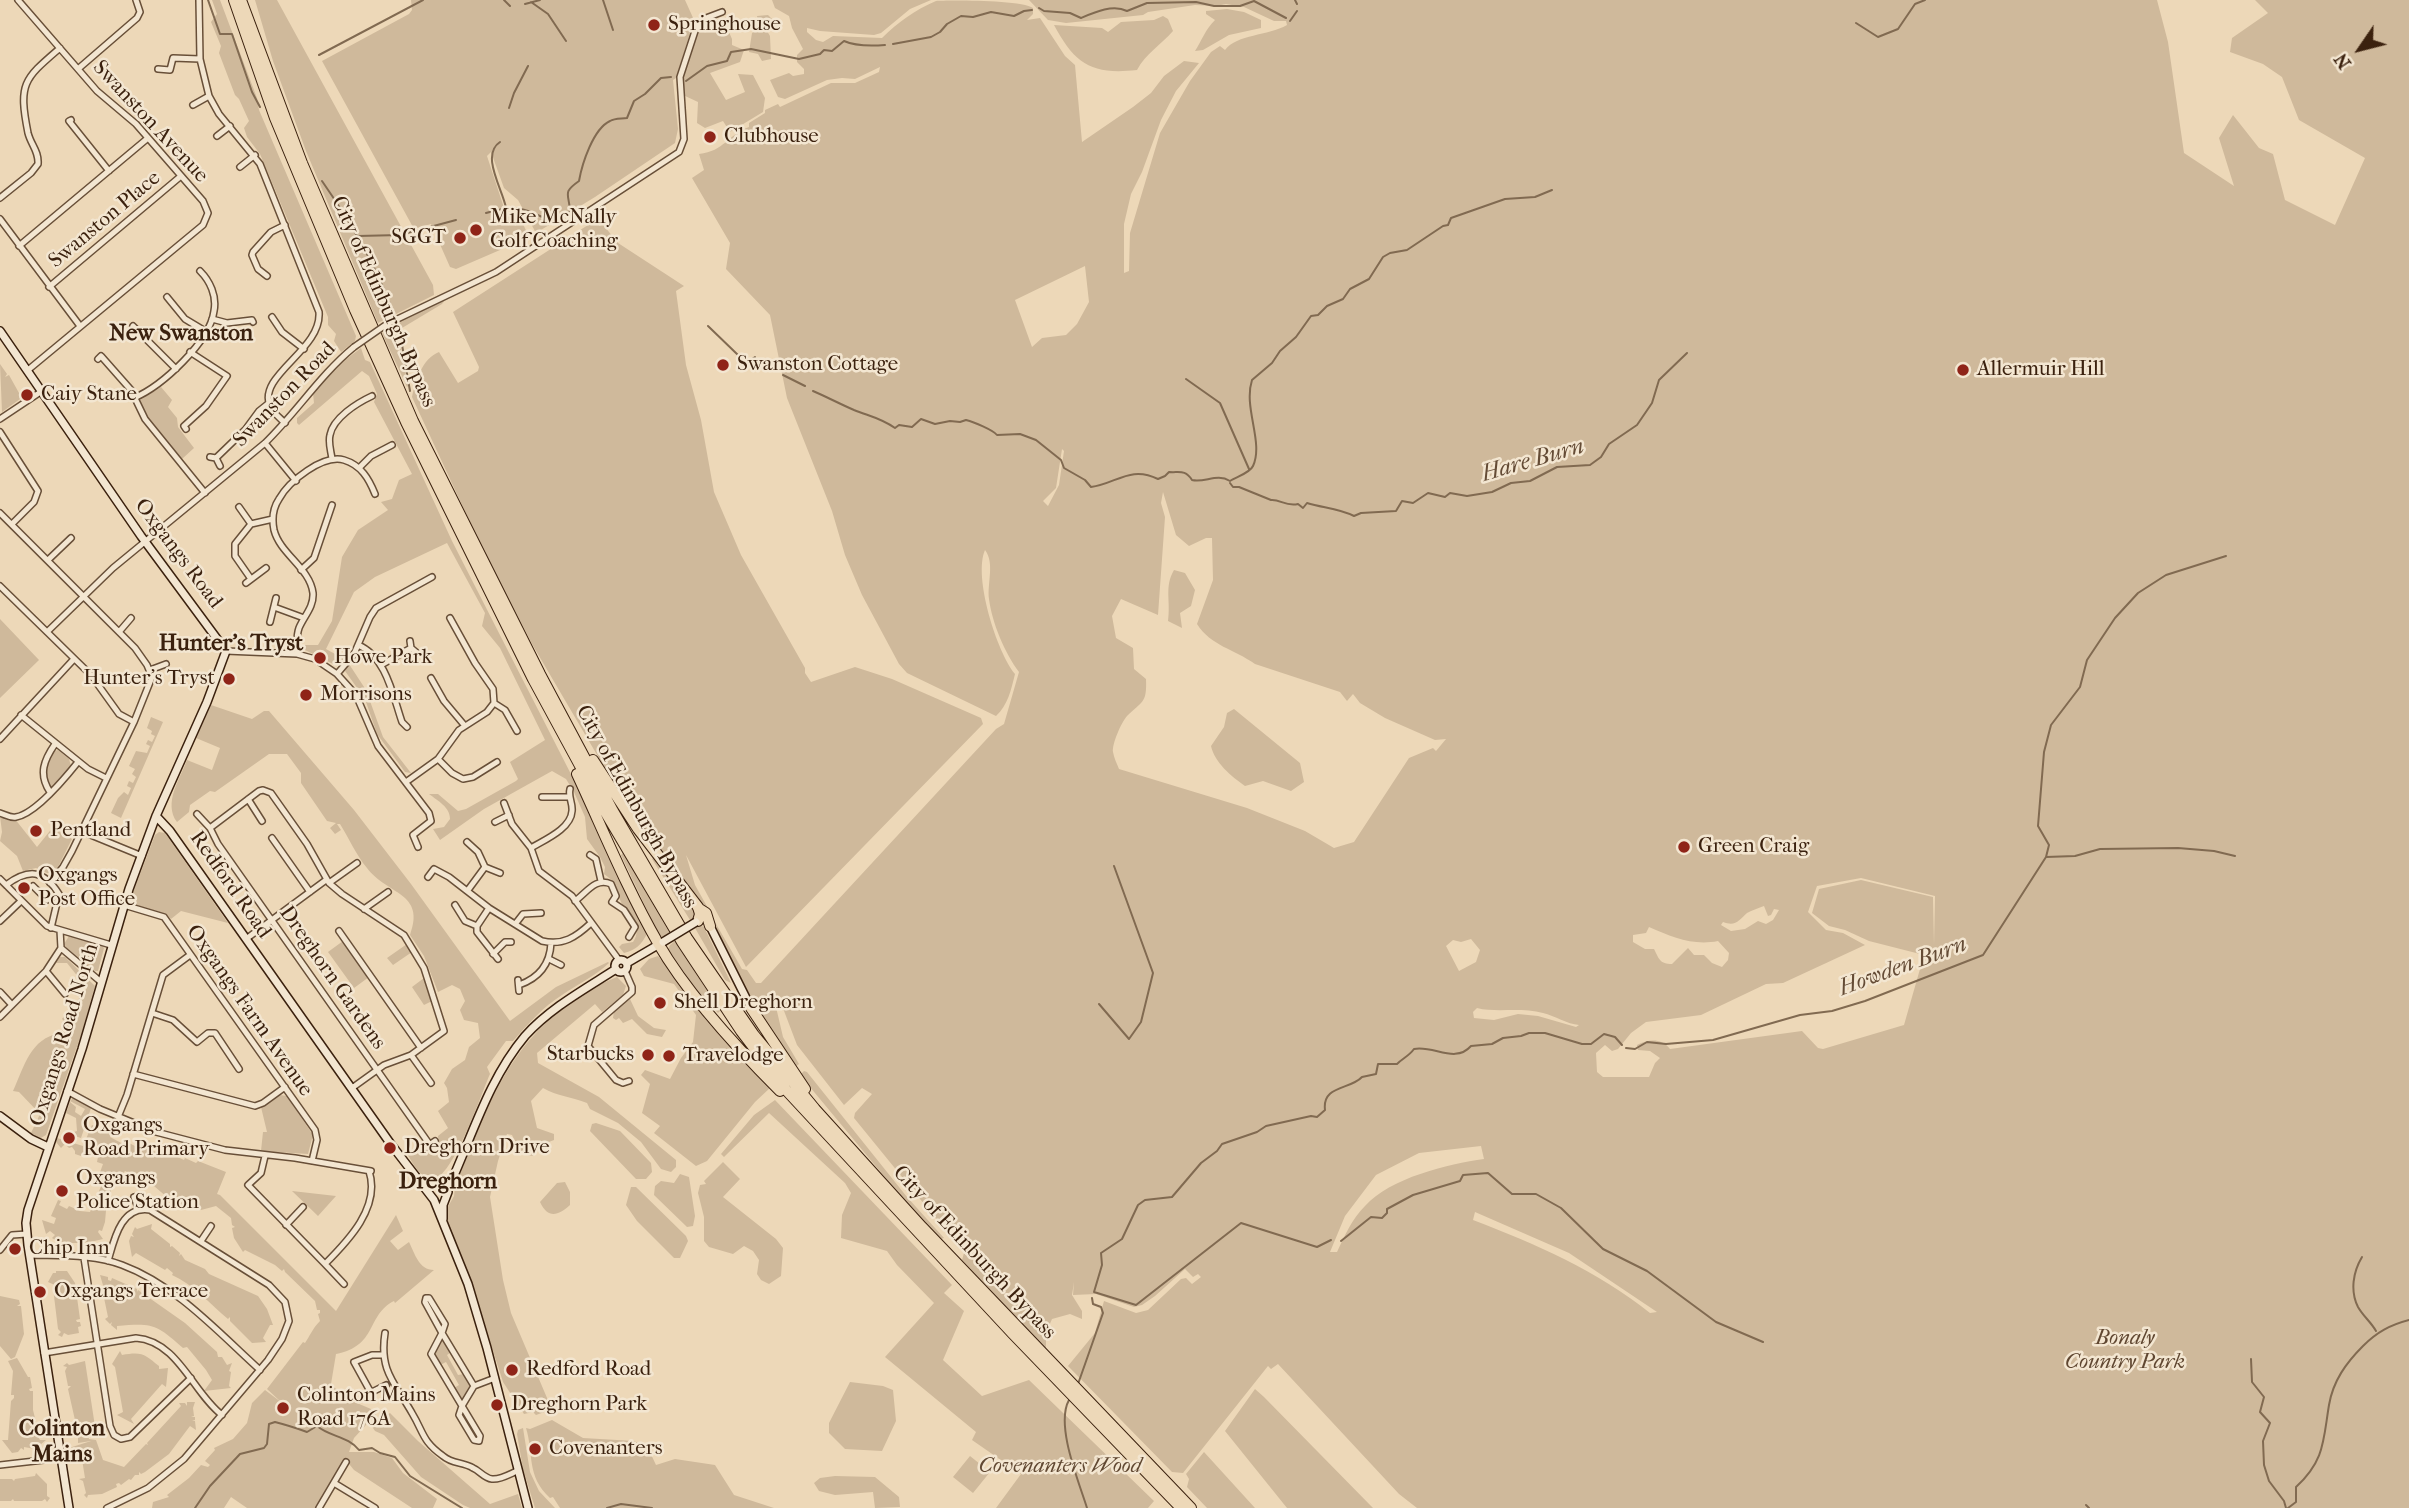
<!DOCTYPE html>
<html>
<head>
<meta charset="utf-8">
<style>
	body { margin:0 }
	#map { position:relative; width:2409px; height:1508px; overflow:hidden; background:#edd8b8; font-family:"IM FELL French Canon",serif }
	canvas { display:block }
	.north { position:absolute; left:2325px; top:14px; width:70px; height:70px; -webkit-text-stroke:5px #f3e6d1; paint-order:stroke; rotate:235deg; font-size:19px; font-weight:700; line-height:28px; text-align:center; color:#3b210e }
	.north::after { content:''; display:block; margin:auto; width:24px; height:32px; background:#3b210e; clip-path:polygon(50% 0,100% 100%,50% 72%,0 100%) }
</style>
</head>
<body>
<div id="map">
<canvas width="2409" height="1508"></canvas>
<div class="north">N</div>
</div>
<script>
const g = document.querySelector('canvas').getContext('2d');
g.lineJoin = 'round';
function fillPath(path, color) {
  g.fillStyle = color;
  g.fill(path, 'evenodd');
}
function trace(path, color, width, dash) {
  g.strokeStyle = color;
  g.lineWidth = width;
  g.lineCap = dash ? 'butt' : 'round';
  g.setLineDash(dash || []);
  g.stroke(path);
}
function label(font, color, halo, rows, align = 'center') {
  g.font = font + ' "IM FELL French Canon",serif';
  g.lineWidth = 5;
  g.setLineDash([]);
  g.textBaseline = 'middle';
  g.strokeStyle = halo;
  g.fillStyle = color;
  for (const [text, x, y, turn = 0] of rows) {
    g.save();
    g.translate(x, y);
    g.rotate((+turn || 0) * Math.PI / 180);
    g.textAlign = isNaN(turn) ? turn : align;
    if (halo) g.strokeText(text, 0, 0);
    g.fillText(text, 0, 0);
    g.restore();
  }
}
fillPath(new Path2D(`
	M212 0H220L257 98 259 110 356 336 355 341 341 352 334 341 336 334 328 325V317L271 180 260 154 247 137 244 128 249 121 239 99 235 95 219 53 221 46 211 22 217 14Z
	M255 0H277L433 285 434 295 378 323 306 151 273 61Z
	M411 0H685L694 20 676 78 673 80 678 129 675 143 595 197 536 233 518 200 504 188 491 152 487 156 506 214 519 215 528 235 500 250 456 269 450 267 431 224 414 229 322 61 409 14 412 10Z
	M772 0H931L910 9 881 33 874 35 820 31 807 28V32L816 40 823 42 833 36 882 38C898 22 915 10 936 1 948 0 1022 0 1033 8V14L1027 20 1040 18 1065 56 1075 65 1082 142 1133 107 1151 93 1164 76 1184 61 1199 63 1176 91 1161 120 1142 172 1131 194 1124 224V273L1129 271 1130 233 1160 133 1190 81 1211 52 1220 46 1225 50C1237 34 1268 36 1287 25L1286 21H1274L1244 7 1226 4 1216 6 1195 5 1148 12 1143 15 1066 23 1048 20 1029 0H2157L2168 42 2184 153 2234 186 2219 138 2233 115 2259 148 2273 154 2285 200 2335 225 2365 158 2299 120 2282 77 2263 64 2230 52 2232 38 2268 13 2255 0H2409V1508H1417L1399 1494 1278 1364 1271 1369 1268 1366 1183 1473 1172 1472 1068 1366 1095 1333 1104 1301 1136 1313 1148 1310 1181 1279 1186 1278 1192 1284 1201 1277 1198 1274 1193 1277 1185 1269 1155 1296 1142 1305 1134 1307 1096 1294 1073 1295 1074 1282 1072 1295 1082 1311V1319L1070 1314 1052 1319 1046 1333V1349L962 1260 964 1253 854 1118 855 1113 872 1094 862 1088 844 1105 797 1045 781 1003 772 997 753 999C735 974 724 945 712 917L742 969 747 970 756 983H761L996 729 1004 724 1019 672C1005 653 992 623 989 599 987 583 995 563 985 550 973 577 997 652 1015 674 1011 690 1008 705 996 716L907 673 899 664 862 595 845 555 832 511 787 398 770 315 726 269 730 243 692 178 704 170 699 154C725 151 727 135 749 127V123L765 113V110L778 104 780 107 831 83H855L879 72 880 67 855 79 842 78 827 80 785 99 778 97 770 80 789 73 793 76 804 74V69L797 62V55L803 49 792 28 789 16 775 8ZM1085 266 1089 302 1077 324 1066 335 1042 338 1032 347 1015 300ZM1062 449 1064 451 1059 485 1048 506 1043 501 1056 488ZM1163 492 1176 535 1189 546 1206 538H1212L1213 580 1197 624C1211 646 1234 649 1255 664L1340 692 1347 701 1353 694 1360 703 1385 718 1435 740 1446 739 1436 751 1433 748 1409 758 1354 842 1334 848 1305 831 1247 808 1119 769C1117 764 1114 758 1113 752 1112 744 1121 723 1127 716 1142 701 1147 704 1146 679L1134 669 1133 648 1116 638 1112 616 1121 599 1158 615 1165 517 1161 503ZM1861 878 1935 896 1934 945 1933 897 1861 880 1819 889 1812 913 1829 926 1845 930 1869 941 1924 955 1904 1025 1823 1049 1818 1048 1802 1031 1670 1049C1661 1038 1649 1039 1637 1045L1638 1050 1650 1051 1660 1058 1655 1063 1649 1077H1603L1597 1072 1596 1053 1605 1045 1612 1051 1618 1049 1631 1033 1646 1022 1701 1015 1766 984 1783 983 1865 945 1843 933 1826 930 1808 912 1817 886ZM1764 906 1768 916 1771 915 1774 909 1779 910 1773 920 1766 924 1758 921 1745 929 1731 931 1721 925 1723 922C1736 927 1739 920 1747 913 1752 910 1759 908 1764 906ZM1649 927C1672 937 1693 946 1718 941L1729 953 1728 960 1722 967 1712 963 1704 955H1694L1688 948 1672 964C1660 964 1659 959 1654 949H1645L1633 942V935L1646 933ZM1471 939 1480 950 1476 962 1459 971 1446 946 1453 940 1461 942ZM1477 1008C1496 1013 1521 1007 1543 1013 1555 1016 1567 1024 1579 1025L1576 1027 1538 1016 1518 1014 1494 1020 1474 1018 1473 1012ZM1481 1146 1484 1159C1448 1164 1390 1178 1365 1206 1352 1219 1345 1235 1337 1252H1330L1345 1216 1376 1175 1419 1153ZM1475 1212 1569 1253 1657 1312 1650 1313C1598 1271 1536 1244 1473 1220Z
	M1227 9 1244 12 1261 20V28L1229 35 1203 50 1195 51C1202 40 1205 30 1215 20L1206 14V11Z
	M768 15 772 19 767 31 770 36 771 59 762 61 758 54 749 52 752 33 759 29 757 16Z
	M1163 16 1168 19 1173 31C1161 45 1146 53 1137 70 1091 75 1075 64 1054 25L1102 28 1108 32 1121 22 1154 20Z
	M707 21 712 30 724 21 732 39V45L744 50 740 62 710 73 726 100 745 92 738 74 753 75 765 98 763 112 730 132 723 121 705 128 697 123 698 102 683 95 682 81 698 27Z
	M600 221 618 243 684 286 676 291 686 365 701 420 714 492 741 555 805 668V673L811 682 855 667 892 679 981 718 983 724 746 967 686 855 695 885 709 910 694 899 610 777 532 644 475 533 412 397C416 380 422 359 439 352L458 383 478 371 479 367 453 312 588 225Z
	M445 300 442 304 402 328 399 339 408 386 407 387 382 333 416 312Z
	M361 348 365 360 370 362 452 541 576 784 647 934C641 945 636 950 624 953L619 947 622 944 633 942C644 927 627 916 621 902 616 890 616 882 604 874L605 867 600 857 587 839 585 817 574 792 566 779 552 771 484 809 440 840 433 829 444 827 450 819C450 807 438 801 429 794H438L458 811 466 809 516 781 518 779 510 762 545 740 500 648 482 626 485 613 447 543 375 577 354 592 326 649 344 659 335 665 303 649 302 645H318L332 621 342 557 358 530 388 510 381 502 392 499 399 480 412 474 374 402 377 394 369 376 362 371 299 425 297 423V418L314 403 313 393 337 366Z
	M0 364 7 374 5 377 9 375 19 393 26 391 27 394 2 412Z
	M161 387 172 400 168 407 177 418 178 427 194 448 182 459 145 415 140 400Z
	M1174 570 1185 573 1195 590 1191 606 1180 613 1182 628 1168 621C1171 601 1164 587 1174 570Z
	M0 619 39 660 0 698Z
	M349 664 366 690 383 737 411 773 405 772 377 734 365 699 345 671Z
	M211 705 252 719 264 711H269L354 810 411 884 510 1021 556 987 608 962 609 963C595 976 578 984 562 995 543 1007 528 1024 513 1041H506L487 1067 490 1074C482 1092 452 1181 432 1179 419 1178 412 1161 406 1152L408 1150 413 1154 423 1147 427 1150 439 1145 438 1136 448 1128 438 1111 449 1102 447 1088 444 1083 452 1069 465 1060 469 1047 480 1038 478 1023 464 1020 460 1010 465 1001 460 989 452 985 438 992 424 956 410 935C426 892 387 895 367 868 356 855 349 838 340 824H337L341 830 335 834 330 828 336 823 327 821 301 783V773L287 754H269L215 792 210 791 190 805 189 812 177 822C163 803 180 779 187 760L212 770 220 748 196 738Z
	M1234 709 1300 763 1304 782 1291 791 1263 781 1245 786C1231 776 1215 763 1211 746L1224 727 1227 713Z
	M151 717 163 722 121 818 111 813 118 798 124 792 128 795 131 788 127 786 129 781 133 783 136 777 132 774 135 769 129 766 136 751 147 753 150 746 146 744 148 740 152 742 155 736 151 734 152 731 147 728Z
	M58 750 69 759 71 766 51 787C41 774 45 762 54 751Z
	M0 816 10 821 15 819 37 847 53 827 72 839 59 865 53 873H47L36 868 23 871 17 856 0 841 2 832Z
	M159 832 165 833 228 923 181 911 171 919 166 914 129 903 155 835Z
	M623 853 670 934 663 937 659 935 621 855Z
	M654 857 695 908 696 916 690 920 652 859Z
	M700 925 704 927 731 983 725 980 695 928Z
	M69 936 101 944 104 948 98 971H95L67 948 64 944Z
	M343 941 369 977 354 988 328 952Z
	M675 941 720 1011 718 1013 698 992 668 949 670 945Z
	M407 944 412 952 393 965 387 958Z
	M658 956 771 1087 755 1102 707 1161 696 1166 654 1133 660 1126 642 1113 650 1084 641 1075 645 1070 670 1079 681 1058 693 1042 696 1015 674 984 644 976 640 969 649 959Z
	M60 957H65L95 986 81 1035 46 1135 39 1139 31 1133 40 1114 19 1092 13 1091C25 1065 30 1039 60 1033L66 1023 62 1019C70 1007 79 1000 87 988L67 963H56Z
	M617 977 626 986 623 995 602 1012 595 1004 537 1053 538 1063 599 1097 676 1160V1167L671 1172 661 1169 641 1142 618 1123 590 1109 587 1103C572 1097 557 1096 543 1088L531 1101 537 1128 554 1134V1140L541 1145 533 1156 521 1154 512 1135 507 1134 498 1161 490 1197 503 1280 511 1313 550 1405V1410L536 1415 533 1412 524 1414 503 1382 465 1264 448 1225 445 1212 454 1196 455 1187C484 1116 504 1050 570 1003 586 992 599 984 617 977Z
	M424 978 432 1001 424 1005 412 987Z
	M630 999 638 1016 654 1028 666 1030 662 1037 647 1034 632 1019 623 1023 619 1018 616 1020 613 1018 614 1011Z
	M770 1005 776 1007 783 1037 799 1064 795 1067 760 1016 759 1011 764 1006Z
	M804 1071 807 1072 907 1197 944 1238 941 1239 898 1193 800 1075Z
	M280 1095 287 1096 313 1135 308 1154 261 1151 263 1132H267L261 1107Z
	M73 1098 91 1108 81 1138 72 1135 71 1133 77 1131 76 1118 66 1113 70 1102 76 1107 75 1112 81 1116 85 1109 70 1101Z
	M775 1100 952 1285 944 1293 964 1311 943 1360 982 1396 1029 1380 1154 1501 1148 1508H996L1021 1474 972 1440 976 1432 885 1357 934 1303 897 1265 887 1251 841 1238 842 1215 851 1193 845 1183 769 1113 724 1157 721 1154 754 1115Z
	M596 1123 620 1131 651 1163 652 1172 646 1179H636L590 1131 592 1124Z
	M92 1125 111 1134 110 1137 125 1145 127 1142 139 1148 140 1146 167 1156 169 1153 184 1160 185 1158 196 1163 198 1161 226 1172 217 1194 220 1195 336 1311 396 1215 403 1231 390 1241 398 1250 409 1242C415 1254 419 1270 434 1270L395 1303 394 1301C366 1315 378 1346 336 1354L331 1384 345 1398 371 1409 376 1414 354 1438 349 1452H374L392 1458 403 1473 437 1499 433 1508H412L354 1470 345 1459 316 1508H247L231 1497 224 1508H152L153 1502 169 1497 167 1495 189 1478 201 1465 208 1467 210 1465 205 1461 215 1450 214 1448 233 1439 247 1423 252 1403 265 1390 281 1402 267 1389 303 1342 305 1343C310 1336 312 1329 320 1321L318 1314 320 1313V1310H317L315 1301 285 1272 284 1269 282 1271 275 1265 245 1250 243 1252 234 1238 232 1228 235 1227 232 1225 231 1218 216 1206 201 1210H188V1207L182 1210 147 1180 125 1171 111 1190 109 1199H107L105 1222 102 1231 99 1230 98 1232 103 1239C89 1243 63 1246 52 1238L55 1235 50 1231 46 1234 42 1220 54 1224 56 1218 51 1216 58 1200 61 1201 59 1205 67 1209 69 1206 80 1211 90 1212 105 1177 99 1175 103 1164 97 1162 98 1157 83 1152 81 1156 75 1154V1151L72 1147 69 1148 65 1144 61 1148 56 1142 57 1138 83 1146Z
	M723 1162 740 1179 723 1197 776 1239 783 1248 781 1276 769 1284 761 1280 757 1274 759 1260 753 1251 744 1246 733 1254 709 1247 704 1241V1217L698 1193 700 1185 706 1184 704 1181Z
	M680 1174 689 1177 695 1216 693 1226 687 1227 654 1195 655 1186 661 1181 674 1183Z
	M565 1182 570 1192V1205C558 1216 548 1219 540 1202L557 1183Z
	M631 1187H636L686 1236 688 1241 680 1258H674L637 1221 626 1205Z
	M292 1191 336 1196 318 1216Z
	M152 1224 151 1229 170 1244V1247L172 1246 180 1253 179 1256 181 1254 185 1260 205 1269 209 1274 258 1296 267 1309 273 1325H270L263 1338 266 1342 252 1343 230 1321V1317L228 1319C211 1305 193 1284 172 1275L173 1273 167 1268 165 1270 136 1253 132 1257 129 1241 131 1236 134 1237 132 1234 135 1227 137 1229Z
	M56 1271H67L75 1283 80 1319 76 1320 77 1322H80L81 1326 78 1327 79 1333 68 1335 64 1333 62 1337 58 1335 61 1332 58 1329 53 1288 57 1286 48 1282 53 1273H56Z
	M100 1275 108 1277V1280L111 1281 112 1278 137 1289V1292L138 1290 185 1323 217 1352 218 1357H222L227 1365 232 1363 229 1371 231 1372 229 1386 231 1388 204 1391 212 1380 206 1370 187 1347 183 1348C156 1324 153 1323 117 1326V1330L111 1325 112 1322 110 1324 105 1319 108 1317 103 1293 105 1292Z
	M0 1296 19 1300 20 1304 17 1306H21L24 1334 15 1357 11 1359 0 1346Z
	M441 1338 451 1352 447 1355 458 1375 464 1374 470 1385 462 1399 454 1388 459 1385 446 1362 440 1365 433 1352Z
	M120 1351 122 1355C143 1351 145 1355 159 1366V1369L168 1368 166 1387 162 1384 131 1419 134 1424 117 1415 123 1412 115 1367 112 1364Z
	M17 1358 28 1377H30L32 1388 29 1389 30 1391H33V1410L39 1434 37 1435 40 1440H46L35 1449 24 1447V1450L21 1448 18 1452 12 1453 2 1440H8L11 1401 14 1398V1395H11L13 1371 8 1361Z
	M85 1361 96 1433 88 1436 89 1439 96 1440 103 1460 124 1467 146 1444 148 1445 147 1443 181 1406 179 1403H185L187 1406V1402H195L193 1408 194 1416 191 1417H195V1420L192 1421H195L196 1430 190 1426 169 1454 145 1472 141 1474 139 1472V1475H135L131 1480 129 1479 121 1485 119 1483 116 1484 117 1487 102 1494 88 1495 87 1498 84 1495 86 1493 83 1481 79 1479 85 1478 80 1447 69 1448 91 1441 78 1443V1437H76L77 1429 68 1389 71 1386H68L65 1371 67 1367 63 1366 67 1363 69 1365Z
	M850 1382 883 1386 893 1390 896 1421 882 1451 845 1449 829 1433V1423Z
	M1255 1389 1264 1397 1373 1508H1287L1225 1431Z
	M390 1413 418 1441 490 1504 518 1494 522 1508H470L463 1505 421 1477 384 1435 375 1431 371 1425Z
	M552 1420 583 1438 634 1441 648 1448 656 1465 675 1459 715 1465 734 1495 774 1508H560L553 1497 550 1498C526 1476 534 1454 526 1428L530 1429Z
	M523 1428 530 1472 539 1491 555 1508H535L523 1469 517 1434 518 1430Z
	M1204 1452 1255 1508H1207L1187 1487 1189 1479 1186 1474Z
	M970 1456 990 1472 973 1493 953 1477Z
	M36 1473 47 1484V1496L50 1498 47 1502 45 1499 42 1501H14L13 1499 11 1501H0V1479H12L14 1481 15 1479 35 1476Z
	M835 1476 875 1477 899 1497 900 1507 875 1508 873 1492 835 1495 819 1491 814 1483 820 1478Z`), '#cfb99b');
trace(new Path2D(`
	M208 0 220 34H232L252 92 260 107
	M504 0 510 6
	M603 0 613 30
	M1295 0 1297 4
	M531 2 548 14 566 41
	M525 4 540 0
	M1039 8 1044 11 1070 13 1081 18C1095 12 1113 4 1127 11L1147 3 1196 2 1214 6H1240L1254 1 1286 18
	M1290 21 1297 11
	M1856 23 1878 37 1898 29 1915 4 1925 0
	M893 44 931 37 940 32 947 24 961 16 973 17 991 12 1014 16 1024 11 1032 10
	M319 55 423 0
	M686 81 707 66 727 61 731 52 751 49 799 59 820 54 824 50 832 51 844 41C855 46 872 46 885 45
	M509 108 514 93 528 66
	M500 142C480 155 503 190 506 208
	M322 181C352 224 378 268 395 318
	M486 213C496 210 511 207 521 209 544 214 544 227 570 211 569 193 562 193 579 181 582 164 593 129 610 121 615 118 622 119 627 118L634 101 645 94 661 78 671 77
	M358 236 400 235 456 220
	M396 323 401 339 410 391
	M708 326 738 355 751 360 755 357
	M783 375 805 386
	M1186 379 1220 403 1249 469
	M813 391C827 397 840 404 854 410 869 416 881 418 895 428L899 425 912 427 921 419 935 424 950 421 960 422 966 420C974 422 993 430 997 435L1020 434 1036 440 1061 460 1064 468 1085 480 1091 487C1116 484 1130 465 1158 479L1165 476 1169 472C1179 473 1185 469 1192 480 1205 483 1217 473 1230 481 1236 477 1250 473 1253 466 1264 442 1243 408 1252 380L1272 363 1280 351 1296 337 1311 316 1318 315 1327 306 1343 299 1350 289 1369 279 1383 257 1390 253 1407 250 1443 226 1448 225 1451 218 1505 199 1535 197 1552 190
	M1230 483 1233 487H1239L1271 500C1280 499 1286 507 1298 504L1303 508 1307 503C1323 508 1338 508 1354 516L1361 513 1396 511 1402 501 1413 503 1428 493 1445 497 1450 493 1467 496 1492 492 1511 483 1530 481 1557 467 1590 465 1601 457 1609 444 1637 425 1652 403 1659 380 1687 353
	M2046 857 2075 856 2100 849 2178 848 2214 851 2235 856
	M1099 1004 1129 1039 1141 1022 1153 973 1114 866
	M1626 1048 1635 1049 1647 1042 1666 1044 1713 1040 1800 1015 1832 1011 1865 1001 1983 955 2046 857 2049 845 2038 826 2044 752 2051 725 2080 687 2087 660 2115 618 2138 593 2166 575 2226 556
	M1331 1240 1317 1247 1241 1223 1136 1305 1094 1292 1102 1265 1101 1253 1122 1239 1138 1205 1145 1200 1172 1197 1201 1163 1217 1151 1222 1144 1257 1132 1266 1126 1311 1116 1317 1117 1325 1110C1322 1085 1350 1090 1362 1077L1376 1074 1378 1064H1397C1403 1058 1409 1056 1414 1049 1434 1045 1455 1064 1471 1046L1492 1044 1503 1038 1521 1036 1529 1033H1545L1582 1044H1591L1604 1034 1615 1037 1622 1045
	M1341 1241 1371 1217 1382 1218 1387 1213V1209L1413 1195 1460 1181 1463 1175 1488 1173 1512 1194H1536L1561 1208 1603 1249 1647 1271 1716 1322 1763 1342
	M2362 1257C2353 1272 2350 1291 2358 1307 2363 1316 2371 1322 2376 1331
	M2251 1359 2252 1382 2264 1397 2260 1412 2270 1423 2263 1441 2264 1465 2269 1481 2284 1501 2286 1508
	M1078 1384 1103 1313 1101 1307 1093 1304 1092 1298
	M1069 1400C1055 1425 1079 1482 1087 1508
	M2086 1505 2089 1508
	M195 1508 210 1486 240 1454 264 1448 267 1444 269 1424 275 1422C287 1425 296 1428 307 1432L317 1426C330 1437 348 1436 359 1450L372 1448 380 1453 395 1457 410 1476 462 1508
	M607 1508 621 1504 652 1508
	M2288 1508 2296 1502V1487C2325 1460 2323 1441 2329 1405 2333 1381 2346 1363 2363 1346 2377 1332 2390 1325 2409 1320`), '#816a51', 2);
const street = new Path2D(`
	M18 0 97 91 136 124 203 201 208 213 203 225 28 370
	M199 0 200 59 209 96 219 114 260 164 319 312C322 350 257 375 270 406 273 413 280 418 285 423
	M78 69 137 18 140 12 136 0
	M158 69 170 70 173 58 200 59
	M193 105 209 96
	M71 120 69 121 109 171
	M217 136 230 126
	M240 167 255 155
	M0 198 31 173 38 164C39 151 31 145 28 133 18 83 24 79 60 48
	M0 219 80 326
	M19 246 148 138
	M267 276 258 269 252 255 253 252 271 232 285 225
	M49 287 181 176
	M167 297 185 319 205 331
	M272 317 282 332 304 349
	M212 319 227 323 252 320 253 322
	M387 324 496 272 679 152 684 139 680 77 696 28 706 18 722 12
	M133 326 176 369
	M98 359 101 356 131 390 145 419 205 493
	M134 398C162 386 210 342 214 311 217 296 210 281 200 271
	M0 419 42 391
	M186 429 184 426 206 406 227 376 190 352
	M0 432 38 491 34 502 12 524
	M265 443 296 481
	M210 457 216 458 220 466
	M216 458 245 430 259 411 269 403
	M332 459C331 451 328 443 330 435 333 418 357 403 372 396
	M359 468 371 456 392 445
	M239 507 251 524
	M0 513 135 648 147 665 152 677 134 722 72 851 63 867 50 883
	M48 560 71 538
	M301 570 314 558 332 505
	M251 579 235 556V544L251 524 273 519
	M246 583 266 568
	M0 586 91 675 119 714 134 722
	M274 607 304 618
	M270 622 276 598
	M47 632 113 568 265 443C297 412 320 375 354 347
	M119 632 131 618
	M410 641 411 648 417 653
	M358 645C386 656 393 696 402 722L407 727
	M226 651 297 654 315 659 337 674 356 695 378 746 429 813 431 821 413 835 418 847
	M297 654C297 646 296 636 299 628 304 616 314 607 313 593 310 568 280 554 274 530 272 520 273 508 279 499 289 481 323 454 344 460 361 465 369 479 375 494
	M381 665 411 648
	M150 670 166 664
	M337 674 354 654 370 617 376 608 432 577
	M431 678 444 701 465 726
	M494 703 505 710 517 731
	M21 715 88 769 106 778
	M0 739 74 659
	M438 759 452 773 463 779 473 777 497 762
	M406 782 438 759 459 730 487 712 494 703 493 689 475 663 450 618
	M50 792C38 774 44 760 55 744
	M542 797H569
	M248 799 262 821
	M504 803 512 824 531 848 539 871 572 896 619 960
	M0 813C6 815 10 818 16 817 35 814 66 777 78 762
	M197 814 210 828 218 844 430 1145
	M495 822 509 815
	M210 828 259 791 263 790 271 793 307 844 329 883 342 894 404 935 424 968 444 1031 411 1055 384 1065 352 1088
	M81 831 142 856
	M272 838 310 892
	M467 842 478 852 485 867 468 890
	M531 848C544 840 571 829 572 811 573 803 568 798 570 789
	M590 855 596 859 601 881
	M485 867 500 873
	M428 877 434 869 449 877 489 908 542 941C563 946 576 937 591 923
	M0 879 47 926 111 945
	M329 883 357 863
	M6 885C29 868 44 870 59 894L51 928
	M33 886 47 900
	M575 901C587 892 596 877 611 884L616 896 612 902 624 910 635 927 629 937
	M124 905 164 917 315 1130 317 1140 312 1161
	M455 905 465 921 477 926
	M489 908 477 926V932L498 959
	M364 909 388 892
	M0 921 21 901
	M516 923 523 914 541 913
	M60 930 61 948 101 982
	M339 931 421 1048
	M246 939 326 880
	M493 954 505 942H511
	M549 959 561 965
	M46 971 65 994
	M625 971 632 987V992L594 1025 588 1046 616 1080 623 1083 629 1081
	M518 980 519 991
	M519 985C539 978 550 964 551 943
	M0 992 12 1005
	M152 1013 173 1020 197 1042 208 1033H215L239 1069
	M0 1017 46 971 61 948
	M411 1055 431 1083
	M133 1074 255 1106 263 1103 285 1087
	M67 1091 100 1109 156 1132 225 1150 295 1158 371 1171
	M118 1117 127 1095 163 975 190 955
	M425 1148 435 1141
	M265 1156 261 1173 248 1185 325 1264C348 1241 381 1207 369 1171
	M134 1197 139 1210
	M286 1225 303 1207
	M201 1241 211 1226
	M0 1250 12 1235 27 1234
	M30 1255C59 1256 94 1254 122 1265 176 1285 218 1332 260 1370
	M84 1258 110 1426 114 1435 121 1439 130 1437 191 1378
	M325 1264 344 1284
	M426 1298 425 1302 442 1333 431 1354 462 1406 459 1415 474 1440 479 1441
	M426 1298H429L445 1324 442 1333 474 1386 462 1406 480 1436 479 1441
	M385 1333C379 1371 395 1383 412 1413 424 1433 422 1441 443 1456 452 1464 463 1462 473 1468 480 1471 484 1478 492 1479 500 1480 510 1474 517 1471
	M44 1353 136 1338C178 1341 193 1393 222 1415
	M383 1355H372L354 1362 370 1391 372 1392 386 1385
	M474 1386 495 1378
	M0 1465 61 1458
	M334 1483 375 1508
	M107 1508 148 1488 184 1459 268 1360 282 1339 289 1321 285 1302 269 1285 150 1210C121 1205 114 1240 108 1261
	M319 1508 346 1462`);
const secondary = new Path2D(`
	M0 331 141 536 226 651 207 702 156 816 129 889 82 1049 28 1210 26 1223 28 1245 69 1508
	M156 816 170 831 390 1143 434 1200 468 1284 487 1348 528 1508
	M709 924 751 1008
	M615 966a6 6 0 1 1 12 0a6 6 0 1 1-12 0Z
	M627 963 663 942
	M0 1116 31 1139 48 1147
	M421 1180C432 1183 445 1180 448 1192L443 1205V1219
	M448 1189C472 1137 488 1080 525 1036 550 1008 585 989 616 969`);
const highway = new Path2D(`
	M234 0 275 118 355 310 406 422 533 679 604 810 682 942 741 1031 787 1091 1013 1334 1181 1508
	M241 0 302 163 413 421 540 674 613 811 687 938 754 1035 815 1109 922 1227 1191 1508
	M593 760 638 829 698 907 700 914 698 921
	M577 774C603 830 627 889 658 943 688 995 738 1049 780 1091
	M698 908 706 913 710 926
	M751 1008 805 1089`);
trace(street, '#684f38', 8);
trace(secondary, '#3b210e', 10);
trace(highway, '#3b210e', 12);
trace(street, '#f3e6d1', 5);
trace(secondary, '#f3e6d1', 7);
trace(highway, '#edd8b8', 10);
const streetBridge = new Path2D(`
	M354 347 387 324`);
const secondaryBridge = new Path2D(`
	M663 942 696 922`);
trace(streetBridge, '#684f38', 8, []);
trace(secondaryBridge, '#3b210e', 10, []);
trace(streetBridge, '#f3e6d1', 5);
trace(secondaryBridge, '#f3e6d1', 7);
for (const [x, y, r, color] of [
	[654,25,7,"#8f2418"],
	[710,137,7,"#8f2418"],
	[476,230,7,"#8f2418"],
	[460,238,7,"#8f2418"],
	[723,365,7,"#8f2418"],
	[1963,370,7,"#8f2418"],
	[27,395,7,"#8f2418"],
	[320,658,7,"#8f2418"],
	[229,679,7,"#8f2418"],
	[306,695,7,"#8f2418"],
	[36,831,7,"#8f2418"],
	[1684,847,7,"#8f2418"],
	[24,888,7,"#8f2418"],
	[660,1003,7,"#8f2418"],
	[648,1055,7,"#8f2418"],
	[669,1056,7,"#8f2418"],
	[69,1138,7,"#8f2418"],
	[390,1148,7,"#8f2418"],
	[62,1191,7,"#8f2418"],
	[15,1249,7,"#8f2418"],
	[40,1292,7,"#8f2418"],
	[512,1370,7,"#8f2418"],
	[497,1405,7,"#8f2418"],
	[283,1408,7,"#8f2418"],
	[535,1449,7,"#8f2418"]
]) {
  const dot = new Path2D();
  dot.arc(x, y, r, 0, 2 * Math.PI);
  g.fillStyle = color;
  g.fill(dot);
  trace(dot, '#f3e6d1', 2.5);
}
label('21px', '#3b210e', '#f3e6d1', [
	["Springhouse",668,25],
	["Clubhouse",724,137],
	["Mike McNally",490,218],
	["Golf Coaching",490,242],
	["SGGT",446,238,"right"],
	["Swanston Cottage",737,365],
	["Allermuir Hill",1977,370],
	["Caiy Stane",41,395],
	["Howe Park",334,658],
	["Hunter's Tryst",215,679,"right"],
	["Morrisons",320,695],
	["Pentland",50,831],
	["Green Craig",1698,847],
	["Oxgangs",38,876],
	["Post Office",38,900],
	["Shell Dreghorn",674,1003],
	["Starbucks",634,1055,"right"],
	["Travelodge",683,1056],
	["Oxgangs",83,1126],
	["Road Primary",83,1150],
	["Dreghorn Drive",404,1148],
	["Oxgangs",76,1179],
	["Police Station",76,1203],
	["Chip Inn",29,1249],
	["Oxgangs Terrace",54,1292],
	["Redford Road",526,1370],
	["Colinton Mains",297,1396],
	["Road 176A",297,1420],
	["Dreghorn Park",511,1405],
	["Covenanters",549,1449]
], 'left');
label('21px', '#3b210e', '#f3e6d1', [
	["Swanston Avenue",150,122,47],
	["Swanston Place",105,220,-40],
	["City of Edinburgh Bypass",383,302,66],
	["Swanston Road",285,395,-46],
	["Oxgangs Road",178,554,53],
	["City of Edinburgh Bypass",636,807,61],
	["Redford Road",230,885,55],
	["Dreghorn Gardens",332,978,55],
	["Oxgangs Farm Avenue",249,1011,55],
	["Oxgangs Road North",65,1035,-73],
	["City of Edinburgh Bypass",974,1253,47]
]);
label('italic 21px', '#604731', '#f3e6d1', [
	["Bonaly",2125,1339],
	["Country Park",2125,1363],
	["Covenanters Wood",1060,1467]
]);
label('bold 23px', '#3b210e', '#f3e6d1', [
	["New Swanston",181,334],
	["Hunter's Tryst",231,644],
	["Dreghorn",448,1182],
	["Colinton",62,1429],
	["Mains",62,1455]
]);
label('italic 23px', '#644b35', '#f3e6d1', [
	["Hare Burn",1533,461,-16],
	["Howden Burn",1903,967,-20]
]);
</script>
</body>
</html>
